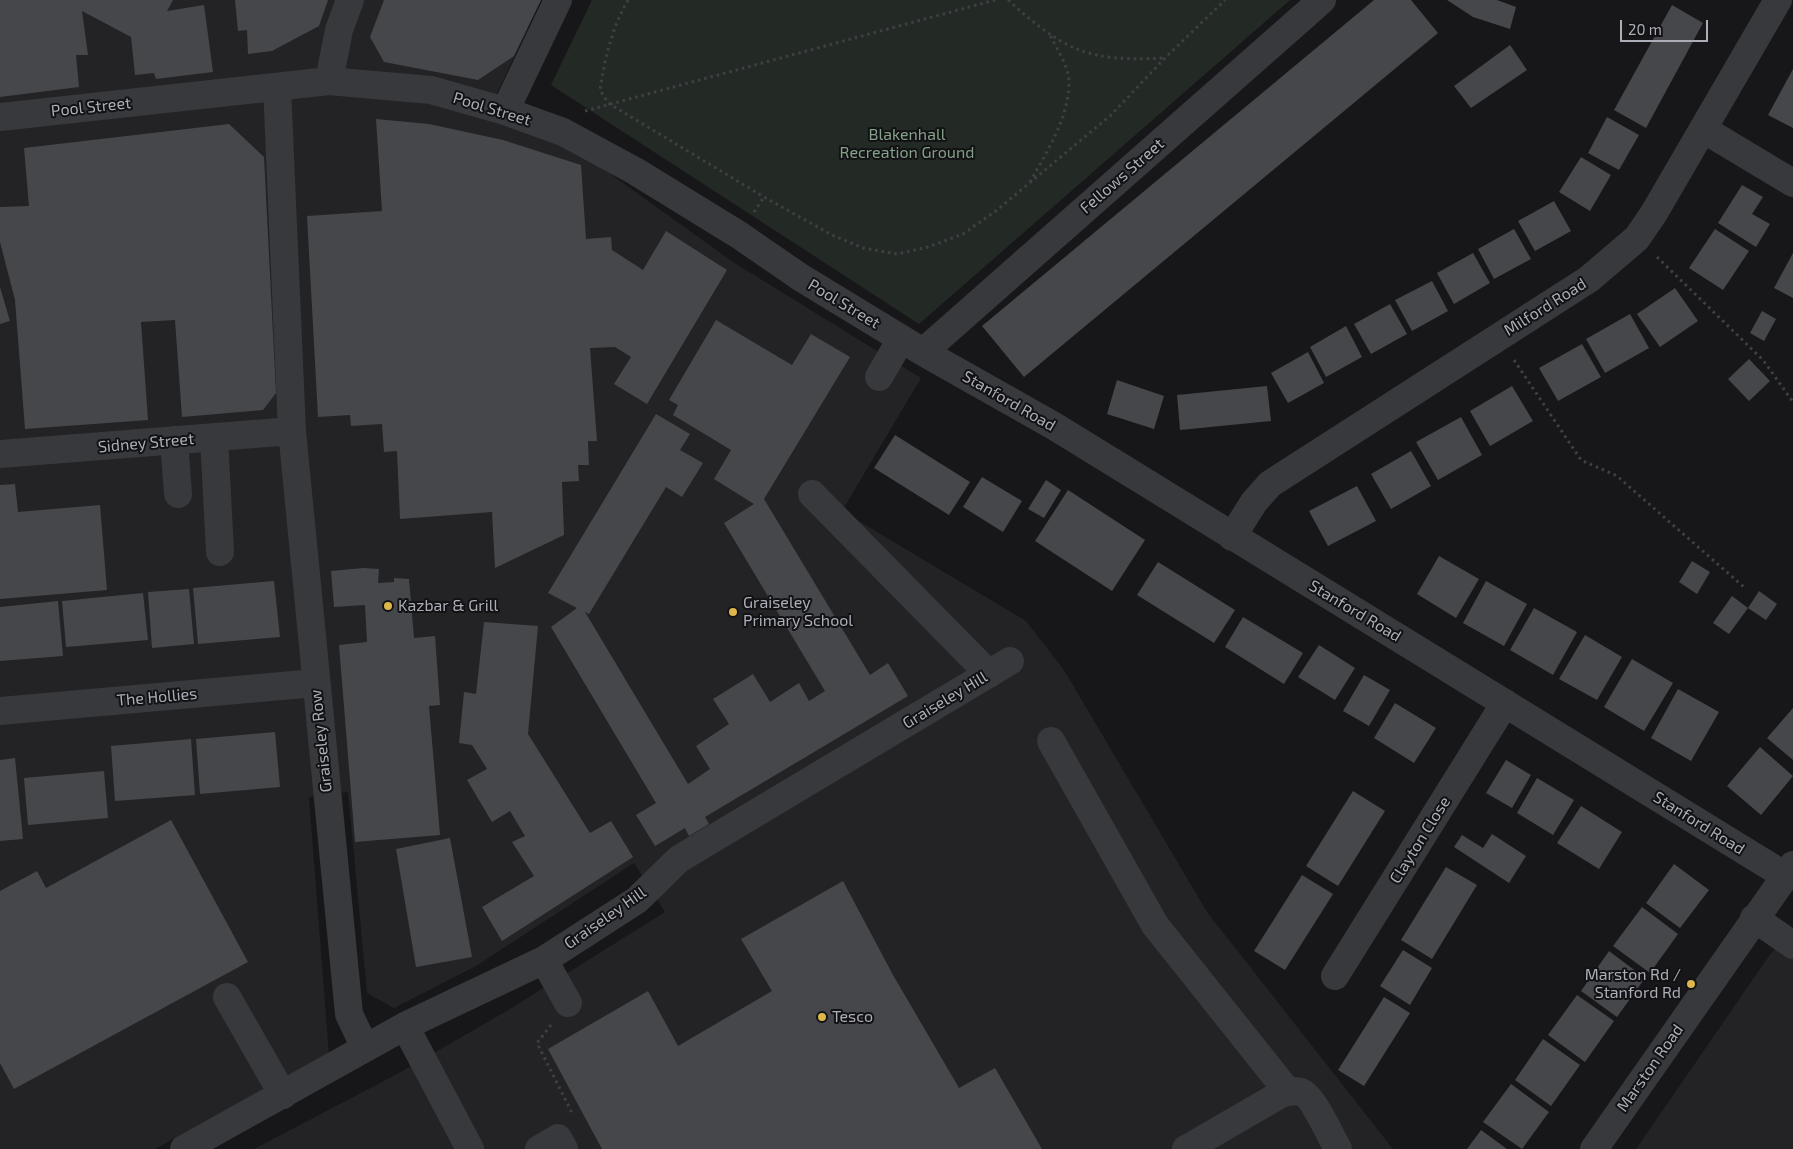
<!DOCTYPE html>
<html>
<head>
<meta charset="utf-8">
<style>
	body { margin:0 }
	#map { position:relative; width:1793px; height:1149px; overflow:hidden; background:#171719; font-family:"Exo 2",sans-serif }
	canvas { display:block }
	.scale { position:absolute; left:1620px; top:20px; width:88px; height:22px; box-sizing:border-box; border:2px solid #abadb7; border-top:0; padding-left:6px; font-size:15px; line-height:18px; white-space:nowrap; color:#abadb7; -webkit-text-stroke:4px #121214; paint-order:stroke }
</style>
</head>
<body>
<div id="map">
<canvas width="1793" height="1149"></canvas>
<div class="scale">20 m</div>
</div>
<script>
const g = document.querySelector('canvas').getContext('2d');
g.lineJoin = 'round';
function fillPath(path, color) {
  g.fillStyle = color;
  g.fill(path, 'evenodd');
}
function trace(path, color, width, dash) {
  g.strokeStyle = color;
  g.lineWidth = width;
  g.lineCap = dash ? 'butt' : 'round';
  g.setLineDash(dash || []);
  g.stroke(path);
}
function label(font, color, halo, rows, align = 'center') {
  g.font = font + ' "Exo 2",sans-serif';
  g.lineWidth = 4;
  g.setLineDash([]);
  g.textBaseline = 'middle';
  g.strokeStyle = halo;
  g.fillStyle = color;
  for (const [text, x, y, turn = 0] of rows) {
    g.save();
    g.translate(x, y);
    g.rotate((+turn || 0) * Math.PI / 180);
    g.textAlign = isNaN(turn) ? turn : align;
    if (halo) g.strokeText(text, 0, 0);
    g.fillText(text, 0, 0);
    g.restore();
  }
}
fillPath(new Path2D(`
	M0 0H541L489 110 598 165 733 262 921 378 842 511 1026 621 1064 670 1207 912 1393 1149H254L399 1073 505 1012 665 912 634 863 476 966 394 1008 367 993 348 792 309 797 329 1055 155 1149H0Z
	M1793 933V1149H1636L1771 953Z`), '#232325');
fillPath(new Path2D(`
	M592 0H1290L919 324 551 85Z`), '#232a25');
fillPath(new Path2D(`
	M0 0H173L167 11 204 5 213 72 156 79 154 73 135 75 131 37 82 11 88 55H76L79 87 0 97Z
	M235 0H328L319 26 272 51 248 54 247 30 238 31Z
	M384 0H541L514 56 478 80 384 62 370 37Z
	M1374 0H1411L1438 33 1024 377 982 326Z
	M1447 0H1497L1516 7 1510 29 1473 17Z
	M1672 5 1703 23 1646 128 1614 110Z
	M1510 45 1527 70 1471 108 1454 86Z
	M1793 69V128L1768 115Z
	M1607 117 1639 135 1619 170 1588 153Z
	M376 119 429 124 503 140 581 165 586 239 611 237 612 250 643 270 666 231 727 270 647 404 614 384 631 357 615 347 590 348 597 441H588L589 465H578L579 481 562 482 564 535 495 568 492 512 400 519 397 451 384 452 382 424 351 426 350 415 318 417 307 216 382 211Z
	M229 124 264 157 276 393 263 410 182 417 175 320 141 322 148 420 25 429 15 300 0 242V207L29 206 24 148Z
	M1581 157 1611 175 1590 211 1559 192Z
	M1742 185 1763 197 1752 214 1770 224 1756 247 1718 223Z
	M1554 201 1571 231 1535 251 1518 221Z
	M1514 229 1531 259 1494 279 1478 249Z
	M1715 229 1749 251 1723 290 1689 268Z
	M1473 253 1490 283 1454 304 1437 273Z
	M1793 253V298L1774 288Z
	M1432 281 1448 311 1412 331 1395 300Z
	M0 287 10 321 0 324Z
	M1675 288 1698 321 1660 347 1637 314Z
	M1390 304 1407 334 1371 354 1354 324Z
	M1762 311 1776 319 1764 341 1750 333Z
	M1630 314 1649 348 1605 373 1586 339Z
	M716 320 792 365 811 334 850 357 764 499 870 675 888 663 908 696 705 817 709 824 689 836 685 828 655 846 636 815 656 803 551 627 577 608 548 593 656 414 690 434 680 450 703 463 682 497 666 487 589 614 585 612 688 784 710 769 696 746 729 724 713 699 753 674 770 702 799 683 809 701 825 691 724 523 754 504 714 479 731 450 673 415 678 405 669 400Z
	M1346 326 1362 357 1326 377 1310 347Z
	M1582 344 1601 377 1558 401 1539 368Z
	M1308 352 1324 383 1288 403 1271 373Z
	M1749 359 1770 381 1749 401 1728 379Z
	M1117 380 1164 396 1154 429 1107 414Z
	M1267 386 1271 421 1180 430 1177 395Z
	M1512 386 1533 421 1490 446 1470 411Z
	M1461 417 1482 455 1438 480 1416 442Z
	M895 435 970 482 949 515 874 468Z
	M1411 451 1431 486 1391 509 1371 474Z
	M982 477 1022 501 1003 532 963 507Z
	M1046 480 1061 490 1044 518 1028 509Z
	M15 484 18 512 100 505 107 590 0 599V485Z
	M1357 486 1376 521 1328 546 1309 511Z
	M1068 490 1145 540 1112 591 1035 541Z
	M1439 556 1479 579 1456 618 1417 594Z
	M1692 561 1710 572 1697 594 1679 582Z
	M1158 562 1235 610 1214 643 1137 595Z
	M363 568 379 569 378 583 394 582V578L409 579 414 638 435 636 440 705 429 706 440 835 355 842 339 645 367 642 365 605 334 607 331 571Z
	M274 581 280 637 198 644 193 588Z
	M1486 581 1527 604 1504 646 1463 623Z
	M189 589 194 644 152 648 148 592Z
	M1759 591 1777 604 1766 620 1748 608Z
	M143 593 148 640 66 647 62 601Z
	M1732 596 1748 608 1729 634 1713 623Z
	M58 601 63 656 0 661V607Z
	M1534 608 1577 632 1553 675 1510 650Z
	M1243 617 1303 653 1284 684 1225 647Z
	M484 622 538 626 528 734 590 833 611 821 633 857 502 941 482 907 534 876 512 842 525 836 510 811 492 822 467 780 487 769 472 745 459 743 464 692 476 694Z
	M1585 635 1622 657 1597 700 1559 679Z
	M1319 645 1355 668 1335 700 1298 677Z
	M1632 659 1673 683 1644 731 1604 707Z
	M1364 675 1390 690 1369 726 1343 711Z
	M1678 689 1719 712 1691 761 1651 738Z
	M1395 703 1436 728 1414 763 1374 738Z
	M1793 708V760L1767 738Z
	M275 732 280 787 200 794 196 739Z
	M191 739 195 795 115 801 111 746Z
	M1760 747 1793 776 1761 815 1727 786Z
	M15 758 23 839 0 841V760Z
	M1506 760 1531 775 1512 808 1486 793Z
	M104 771 108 818 28 825 24 778Z
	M1537 778 1574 800 1553 835 1517 813Z
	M1353 791 1385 811 1338 886 1306 866Z
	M1581 806 1622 832 1599 869 1557 843Z
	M171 820 248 962 14 1089 0 1063V891L37 871 46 888Z
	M1492 834 1526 856 1509 883 1454 847 1462 835 1483 848Z
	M450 838 472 957 416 967 396 849Z
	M1674 864 1709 890 1680 928 1646 903Z
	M1446 867 1477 885 1432 959 1401 940Z
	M1302 875 1333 894 1285 970 1254 951Z
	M843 881 893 975 959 1088 995 1068 1042 1149H602L548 1049 648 991 678 1046 772 991 741 939Z
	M1642 907 1678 934 1650 973 1613 946Z
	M1403 950 1432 968 1410 1005 1380 986Z
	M1609 951 1645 978 1617 1017 1581 991Z
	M1577 995 1614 1021 1585 1062 1548 1035Z
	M1384 997 1410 1013 1364 1086 1338 1070Z
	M1543 1039 1580 1065 1551 1106 1515 1080Z
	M1511 1084 1549 1112 1522 1149 1483 1122Z
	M1481 1130 1507 1149H1467Z`), '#46474b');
trace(new Path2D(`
	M628 0C612 28 605 57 600 90L608 103 764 197 832 235 863 248 897 254 928 247 963 234 997 210 1111 115 1165 58 1225 0
	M1008 0C1065 51 1087 62 1164 58
	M585 111 995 0
	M1030 182C1047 151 1069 118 1069 82 1069 67 1057 49 1050 35
	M754 212 764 197
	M1657 257 1763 360 1793 402
	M1514 360 1581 460 1617 476 1745 588
	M551 1025 537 1043 572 1113`), '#3e4044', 3, [2.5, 4]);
trace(new Path2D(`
	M329 81 339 30 350 0
	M277 87 292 431 349 1014 365 1048
	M505 111 558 0
	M0 117 329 81 431 90 505 111 563 132 635 171 739 235 800 277 923 352 1054 426 1784 875
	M1703 129 1793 183
	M923 352 1322 0
	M879 377 901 339
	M214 437 220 552
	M174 440 178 494
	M0 454 292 431
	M812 494 989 674
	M1232 537 1254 502 1270 484 1589 279 1637 238 1654 213 1778 0
	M0 711 315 683
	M1051 741 1155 925 1288 1092
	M1754 918 1793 945
	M544 960 568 1003
	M1335 976 1505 703
	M227 997 283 1095
	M405 1026 470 1149
	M184 1149 405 1026 544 960 637 900 679 859 1010 661
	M539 1149 558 1138 564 1149
	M1186 1149 1281 1094C1288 1092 1294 1090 1301 1092 1313 1096 1331 1137 1338 1149
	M1594 1149 1793 865`), '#38393d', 28);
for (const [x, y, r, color] of [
	[388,606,5,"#ddb74a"],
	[733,612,5,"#ddb74a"],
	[1691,984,5,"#ddb74a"],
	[822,1017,5,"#ddb74a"]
]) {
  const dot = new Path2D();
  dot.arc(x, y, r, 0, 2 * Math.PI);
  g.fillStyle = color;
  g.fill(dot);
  trace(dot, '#121214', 2);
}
label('16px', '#abadb7', '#121214', [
	["Pool Street",91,107,-6],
	["Pool Street",492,109,17],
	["Fellows Street",1122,176,-41],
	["Pool Street",844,304,31],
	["Milford Road",1545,307,-32],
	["Stanford Road",1009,401,30],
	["Sidney Street",146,443,-5],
	["Stanford Road",1355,611,31],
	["The Hollies",157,697,-5],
	["Graiseley Hill",945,700,-31],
	["Graiseley Row",321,741,-96],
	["Stanford Road",1699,823,32],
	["Clayton Close",1420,840,-58],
	["Graiseley Hill",605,918,-35],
	["Marston Road",1650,1068,-55]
]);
label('16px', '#84a088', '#121214', [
	["Blakenhall",907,135],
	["Recreation Ground",907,153]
]);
label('16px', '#abadb7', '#121214', [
	["Graiseley",743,603],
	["Primary School",743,621],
	["Kazbar & Grill",398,606],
	["Marston Rd /",1681,975,"right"],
	["Stanford Rd",1681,993,"right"],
	["Tesco",832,1017]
], 'left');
</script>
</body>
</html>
